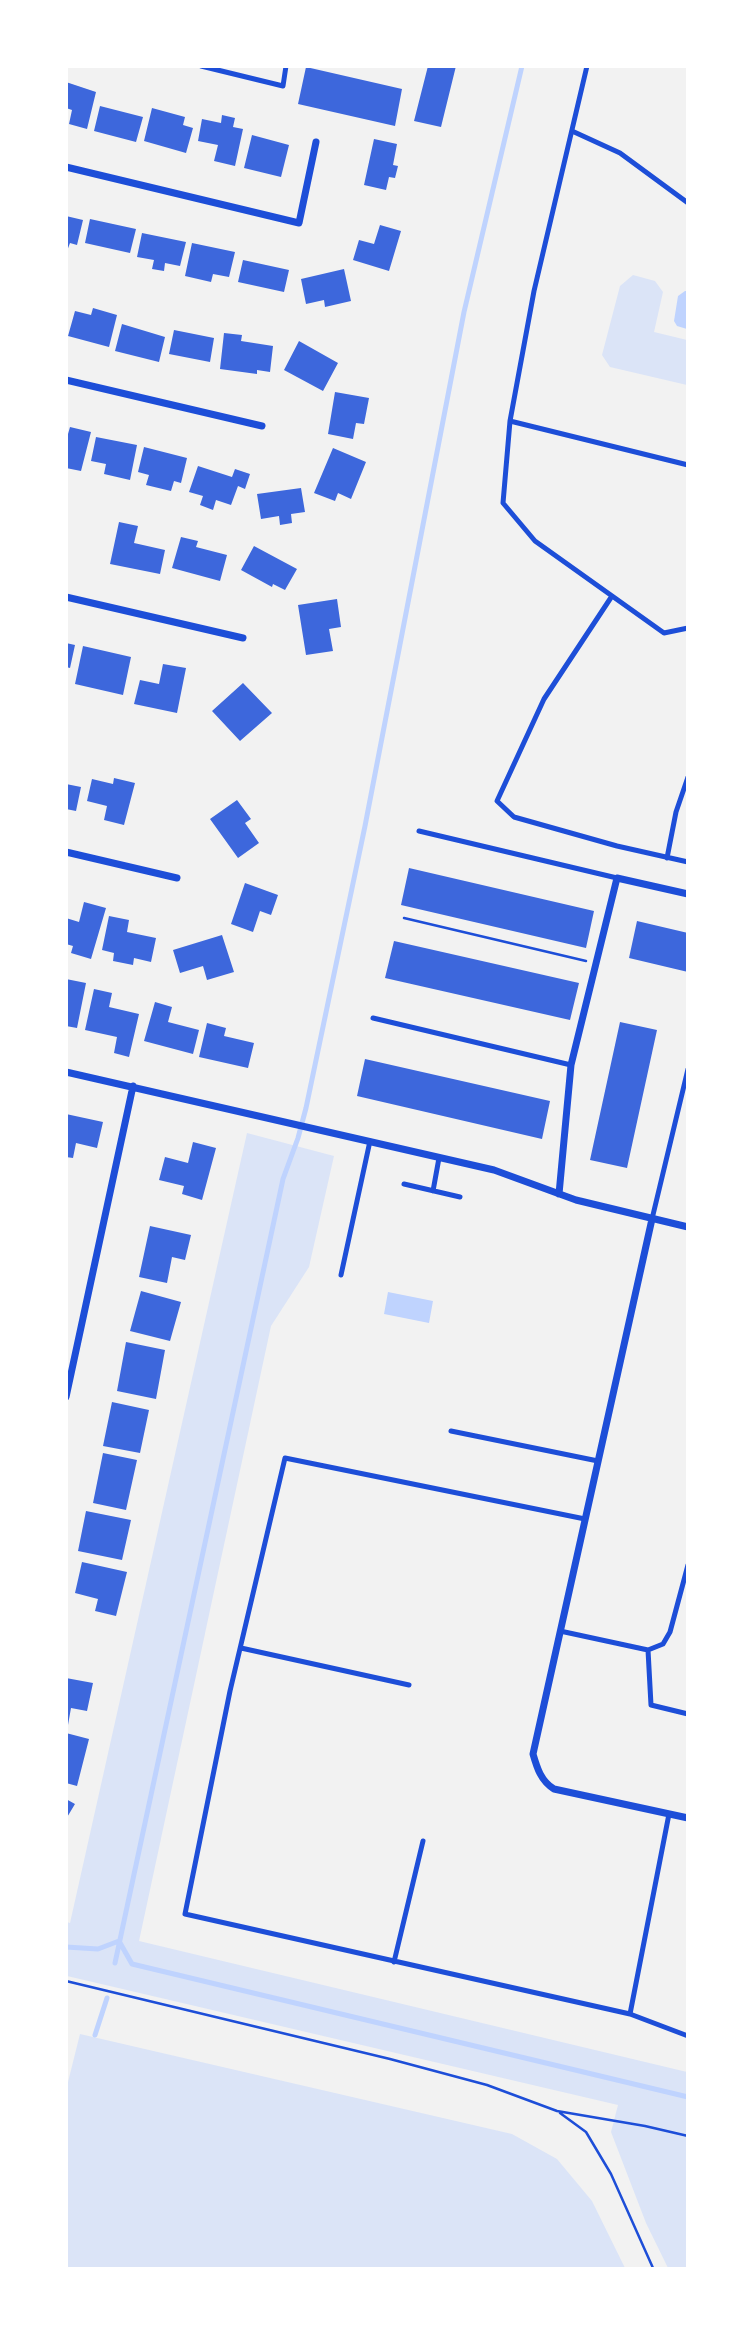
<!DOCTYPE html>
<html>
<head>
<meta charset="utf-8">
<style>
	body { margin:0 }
	#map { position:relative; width:754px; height:2335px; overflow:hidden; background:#f2f2f2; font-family:"Source Sans 3",sans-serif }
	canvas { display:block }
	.frame { position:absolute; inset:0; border:68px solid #fff; pointer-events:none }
</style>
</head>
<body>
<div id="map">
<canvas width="754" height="2335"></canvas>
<div class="frame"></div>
</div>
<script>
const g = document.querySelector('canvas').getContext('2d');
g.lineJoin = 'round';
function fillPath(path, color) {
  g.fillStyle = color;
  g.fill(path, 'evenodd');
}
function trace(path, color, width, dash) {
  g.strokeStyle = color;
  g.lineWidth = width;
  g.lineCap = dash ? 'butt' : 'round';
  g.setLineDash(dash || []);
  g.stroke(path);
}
fillPath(new Path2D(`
	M633 275 655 281 663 292 654 332 687 340V385L610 367 602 355 620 286Z
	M247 1133 334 1156 309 1267 271 1326 139 1941 687 2072V2268H668L646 2223 611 2132 618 2105 67 1976V1922L70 1923Z
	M80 2034 512 2134 557 2159 592 2201 625 2268H67L66 2090Z`), '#dbe4f7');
fillPath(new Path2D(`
	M685 291H687V329L677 326 674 321 678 296Z
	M388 1292 433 1301 429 1323 384 1314Z`), '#bfd3fe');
trace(new Path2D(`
	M119 1941 132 1964 688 2097
	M66 1947 98 1949 119 1941
	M115 1963 283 1179 298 1138 306 1108 365 826 464 312 522 66
	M95 2035 107 1998`), '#bfd3fe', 5);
fillPath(new Path2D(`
	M428 66H456L441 127 414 121Z
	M306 67 402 89 395 126 298 104Z
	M66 82 96 92 87 129 69 124 72 110 66 108Z
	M100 106 143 117 136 142 94 131Z
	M152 108 185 117 183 125 193 128 186 153 144 141Z
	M222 115 235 118 233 127 243 129 235 166 214 161 218 145 198 141 202 119 221 123Z
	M252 135 289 145 281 177 244 168Z
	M374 139 397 144 393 165 398 166 395 178 389 177 386 190 364 185Z
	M66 216 83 220 77 245 70 243 67 251Z
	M90 219 136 229 130 253 85 243Z
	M380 225 401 231 389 271 353 260 359 240 374 244Z
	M142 233 186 242 180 266 165 263 164 271 152 269 154 260 137 257Z
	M192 243 235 252 229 277 213 274 211 282 185 276Z
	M243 260 289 270 284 292 238 282Z
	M344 269 351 301 325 307 324 300 306 304 301 279Z
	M93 308 117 315 109 347 68 336 75 311 91 315Z
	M122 324 165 337 159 362 115 351Z
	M174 330 214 338 210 362 169 354Z
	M224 333 242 335 241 341 273 346 270 372 257 370V374L220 369Z
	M299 341 338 363 323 391 284 370Z
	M335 392 369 398 364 424 356 423 353 439 328 434Z
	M70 427 91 432 81 471 66 468V441Z
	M96 437 137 445 130 480 104 474 106 464 91 461Z
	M144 447 187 458 181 483 174 481 171 491 146 485 149 475 138 472Z
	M333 448 366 462 351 499 338 493 335 501 314 493Z
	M198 466 232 477 235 469 250 474 245 489 238 486 231 505 216 500 213 510 200 505 203 496 189 492Z
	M301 488 305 512 291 514 292 523 280 525 279 516 261 519 257 494Z
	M119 522 138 526 134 543 165 550 160 574 110 564Z
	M181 537 198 541 196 547 227 555 220 581 172 568Z
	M254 546 297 569 285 590 273 584 272 587 241 570Z
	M337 599 341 627 329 629 333 651 306 655 298 605Z
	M66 643 75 645 70 668 66 667Z
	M83 646 131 657 123 695 75 684Z
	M163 664 186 668 177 713 134 704 140 680 159 684Z
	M243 683 272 713 240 741 212 711Z
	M114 778 135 783 124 825 104 820 107 806 87 801 92 779 113 784Z
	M66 784 81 787 76 811 66 809Z
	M237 800 251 819 245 823 259 843 238 858 210 819Z
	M409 868 594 911 586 948 401 905Z
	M245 883 278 895 271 915 260 911 253 932 231 924Z
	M84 902 106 908 91 959 71 953 73 946 66 944V918L79 922Z
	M109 916 129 920 127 932 156 938 151 962 134 958 133 965 113 961 114 953 102 950Z
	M637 921 688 933V972L629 958Z
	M222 935 234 972 207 980 203 966 180 973 173 950Z
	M394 941 579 983 570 1020 385 978Z
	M66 979 86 983 77 1028 66 1026Z
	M94 989 112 993 109 1007 139 1014 129 1057 114 1053 117 1037 85 1030Z
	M155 1002 172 1007 168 1022 199 1030 193 1054 144 1041Z
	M620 1022 657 1030 627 1168 590 1160Z
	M207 1023 226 1028 224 1036 254 1043 248 1068 199 1057Z
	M365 1059 550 1101 542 1139 357 1096Z
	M66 1114 103 1122 97 1148 76 1143 73 1158 66 1157Z
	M193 1142 216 1148 202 1200 182 1194 184 1186 159 1180 165 1157 188 1163Z
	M150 1226 191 1235 185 1260 172 1257 167 1283 139 1277Z
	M141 1291 181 1302 170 1341 130 1331Z
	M126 1342 165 1350 156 1399 117 1391Z
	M112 1402 149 1410 140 1453 103 1446Z
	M103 1453 137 1460 126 1510 93 1503Z
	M86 1511 131 1520 122 1560 78 1551Z
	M82 1562 127 1572 116 1616 95 1611 98 1599 75 1593Z
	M66 1678 93 1683 87 1711 71 1708 68 1725Z
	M66 1733 89 1739 77 1786 66 1783Z
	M66 1799 75 1804 66 1819Z`), '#3d67dc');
trace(new Path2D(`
	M404 918 586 961
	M66 1981 390 2059 487 2085 557 2111 645 2126 688 2136
	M560 2113 586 2132 611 2174 653 2268`), '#1d4ed8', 2.5);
trace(new Path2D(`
	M201 66 283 86 286 66
	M587 66 534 291 510 421 503 503 535 541 664 633 688 628
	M572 131 620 153 688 203
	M510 421 688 465
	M612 596 544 699 497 801 514 817 617 846 688 862
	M419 831 617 878
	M667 858 676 812 688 777
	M373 1018 571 1065
	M404 1184 460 1197
	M433 1191 439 1158
	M652 1219 688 1069
	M341 1275 370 1141
	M451 1431 598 1461
	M585 1519 285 1458 230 1691 185 1914 630 2014 669 1814
	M560 1631 648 1650 651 1705 688 1714
	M241 1648 409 1685
	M648 1650 663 1644 670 1632 688 1565
	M394 1962 423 1841
	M630 2014 688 2036`), '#1d4ed8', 5);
trace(new Path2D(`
	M66 167 299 223 316 142
	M66 380 262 426
	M66 597 243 638
	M66 852 177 878
	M66 1072 494 1170 576 1200 688 1227
	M559 1194 571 1065 617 878 688 894
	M652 1219 533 1754C537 1768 541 1781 554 1789L688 1818
	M66 1397 133 1086`), '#1d4ed8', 7);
</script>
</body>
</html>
